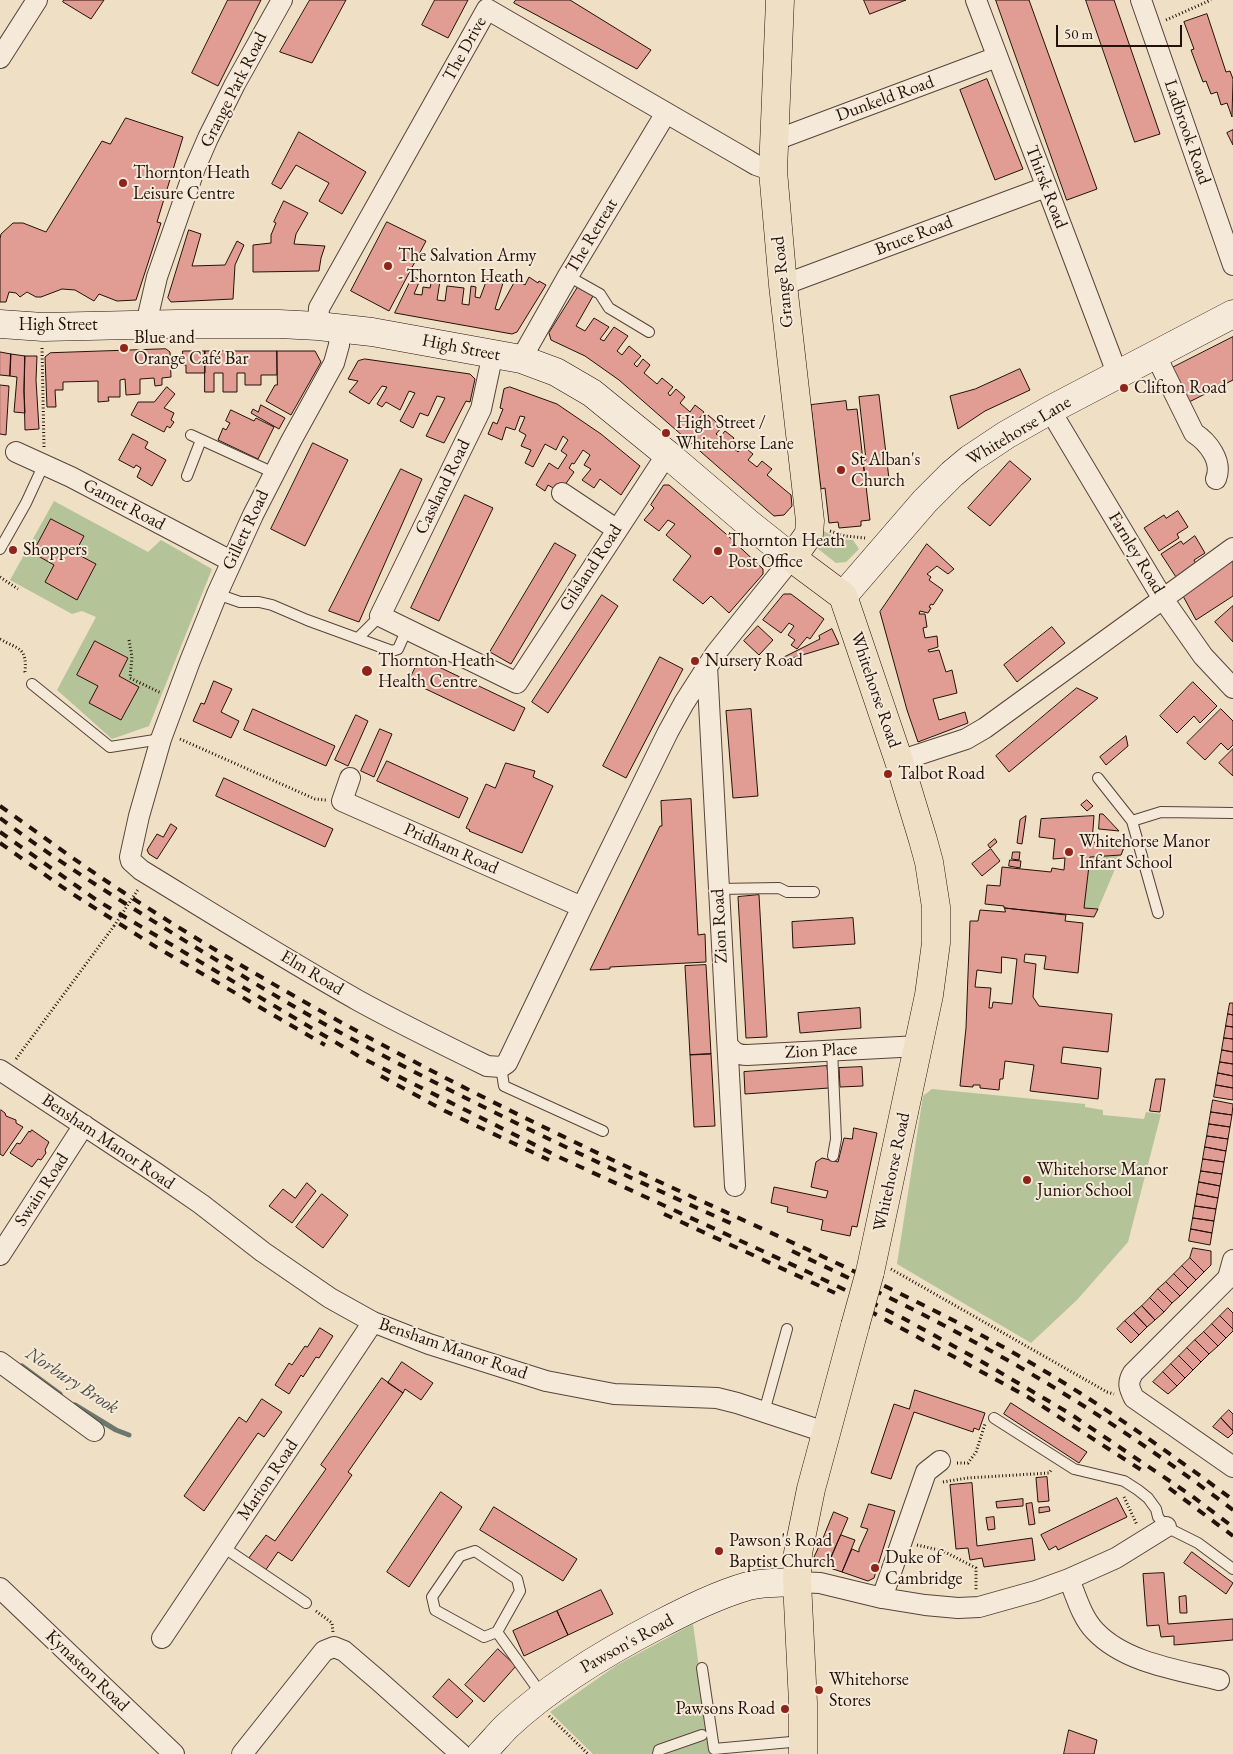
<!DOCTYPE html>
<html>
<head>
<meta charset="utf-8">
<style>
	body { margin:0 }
	#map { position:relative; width:1233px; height:1754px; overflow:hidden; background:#efdfc5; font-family:"EB Garamond",serif }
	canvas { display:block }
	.scale { position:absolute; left:1056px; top:25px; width:126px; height:22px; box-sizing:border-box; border:2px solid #24110a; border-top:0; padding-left:6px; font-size:15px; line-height:18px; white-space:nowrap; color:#24110a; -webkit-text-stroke:4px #f5ead9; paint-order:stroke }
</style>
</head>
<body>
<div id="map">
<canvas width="1233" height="1754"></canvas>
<div class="scale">50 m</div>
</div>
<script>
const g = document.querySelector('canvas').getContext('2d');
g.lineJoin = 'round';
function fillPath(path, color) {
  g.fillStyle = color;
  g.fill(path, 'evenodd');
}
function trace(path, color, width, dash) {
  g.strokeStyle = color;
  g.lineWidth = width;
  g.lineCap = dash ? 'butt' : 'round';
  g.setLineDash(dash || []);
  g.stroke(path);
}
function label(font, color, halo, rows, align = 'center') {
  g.font = font + ' "EB Garamond",serif';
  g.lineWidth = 4;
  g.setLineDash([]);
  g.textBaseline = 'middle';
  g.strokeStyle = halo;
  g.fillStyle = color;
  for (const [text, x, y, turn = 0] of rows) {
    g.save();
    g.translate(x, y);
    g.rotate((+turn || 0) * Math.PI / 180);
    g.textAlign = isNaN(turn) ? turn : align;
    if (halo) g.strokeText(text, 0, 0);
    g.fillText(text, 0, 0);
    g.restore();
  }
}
fillPath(new Path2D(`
	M54 501 148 552 161 540 212 569 149 726 112 739 57 690 96 617 82 611 72 614 10 580ZM51 519 84 536 75 553 96 565 77 600 45 582 54 565 33 553ZM96 641 128 658 119 676 139 687 121 720 89 703 98 686 77 675Z
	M821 529C831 536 841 540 853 540L859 549 846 562 836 563 817 548Z
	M1121 855 1098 909 1084 908 1090 857Z
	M932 1089 1085 1104V1107L1103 1110V1115L1144 1119 1146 1112 1161 1114 1128 1242 1077 1300 1031 1343 897 1264 923 1096Z
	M693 1624 711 1754H593L550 1712 617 1665Z`), '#b5c398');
trace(new Path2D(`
	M22 1366 60 1394
	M75 1405 116 1430 129 1435`), '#6b786d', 5);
const building = new Path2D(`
	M64 0H104L91 19 63 2Z
	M228 0H261L218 86 192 73Z
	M310 0H346L312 63 280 52Z
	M435 0H468L448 38 422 25Z
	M516 0H570L651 50 637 69 514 3Z
	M864 0H906L870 14Z
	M996 0H1029L1097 189 1067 200Z
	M1086 0H1114L1160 134 1135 142Z
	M1207 14 1226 72 1230 71 1233 79 1232 117 1227 103 1221 105 1217 92 1211 94 1206 81 1203 82 1191 50 1194 49 1184 22Z
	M987 79 1023 169 995 180 960 90Z
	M126 118 183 137 157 222 161 223 136 300 117 301 99 294 94 301 75 290 62 289 41 297H36L27 292 20 297 16 293 9 292 6 302H0V239L1 234 13 223H23L46 232 102 141 110 144Z
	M1233 130V145L1227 133Z
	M299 132 366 172 342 214 319 201 329 183 296 165 281 189 272 184Z
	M284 201 308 213 296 234 294 244 325 246 321 258 319 271 253 272V245L271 243V235L276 223 274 222Z
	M387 222 426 241 389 311 351 291Z
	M189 230 201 234 192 266 225 265 237 241 244 245 235 265 233 299 171 302 168 298Z
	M413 276 420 280 414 294 422 295 423 287 430 288 432 279 440 281 437 300 445 301 447 286 464 288 462 304 469 305 471 286 476 287 475 297 480 298 487 279 503 283 495 309 499 310 516 279 525 285 529 277 538 283 539 281 546 285 517 332 512 334 395 313Z
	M578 287 593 296 576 326 585 331 594 318 609 327 600 339 604 341 614 327 628 336 617 351 622 355 629 346 641 356 634 364 637 367 643 359 650 365 644 373 657 384 662 378 673 387 668 393 670 396 676 389 685 397 680 403 690 412 695 405 704 412 699 419 702 422 708 415 722 427 716 434 720 437 725 431 734 438 729 444 738 452 743 446 753 454 748 460 757 467 762 461 772 469 767 475 791 495 792 506 784 515 774 516 619 380 585 356 551 340 549 333Z
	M1233 337V380L1187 403 1170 369Z
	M166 349 170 352 171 377 162 378V385L155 386 154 378 140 379V394L126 395 125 379 120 380V397H108L109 401 98 402V381L63 382V390H55L56 407H47L45 357 50 353Z
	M183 351H205V373H186V365H183Z
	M205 351H277V375H261V385H245V373H237V392H223V373H214V392H205Z
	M277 351H315L321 362 291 415 266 401 275 385H277Z
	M0 352 11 354 10 376 0 375Z
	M11 354 25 356 24 391 25 413 14 412 17 377 10 376Z
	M25 356H37L36 380 39 429 25 430 24 391Z
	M365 359 470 374 475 379 470 402 466 401 444 443 426 436 445 398 437 396 428 416 420 413 413 428 400 421 415 393 409 391 400 410 386 402 382 407 377 404 387 387 382 386 369 404 349 392 358 381 348 379 358 361Z
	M1020 369 1030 390 985 411 958 429 950 396 975 389Z
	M0 385 9 386 6 435 0 434Z
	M167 387 175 394 164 408 174 413 171 420 174 422 170 428 167 426 164 432 131 415 138 402H154Z
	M510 387 557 404 601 434 640 466 621 495 600 479 594 488 582 480 591 469 584 465 590 455 583 450 574 464 572 463 569 468 574 472 560 492 548 485 545 491 536 485 549 463 558 469 567 455 561 451 568 440 563 436 556 450 545 444 533 467 525 463 531 450 521 446 526 435 519 431 525 417 520 416 515 430 506 427 502 440 488 434 493 422 497 424 503 409 500 408 504 389Z
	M879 395 889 479 883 480V482L874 484 873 479 865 480 863 460H866L859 397Z
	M846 401 847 410 857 409 870 520 861 521V526L839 528 838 522 829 523 825 488 821 489 811 405Z
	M261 405 285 418 279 429 251 413 253 409 258 412Z
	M231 410 254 421 256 418 274 427 258 459 218 440 223 428 226 430 230 423 226 421Z
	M133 434 148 442 145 448 166 460 152 486 137 477 141 468 136 465 134 468 119 460Z
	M313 443 348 460 305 546 271 529Z
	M1010 461 1031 479 990 526 968 508Z
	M401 469 422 479 359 622 329 611Z
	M664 485H669L726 534 763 569V574L729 613 711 596 703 604 673 580 691 556 666 535 675 524 668 520 659 531 644 520 654 508 651 505Z
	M465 495 493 508 439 621 411 608Z
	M1178 511 1188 527 1177 534 1179 538 1159 551 1144 528 1164 515 1166 518Z
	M51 519 84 536 75 553 96 564 77 600 45 582 54 565 33 553Z
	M1195 536 1205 553 1194 560 1196 564 1176 577 1161 554 1181 541 1183 544Z
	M555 543 576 555 511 664 490 652Z
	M927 544 954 569 948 574 937 566 927 574 931 577 929 580 943 590 933 605 931 604 929 607 931 608 928 613 920 611 919 614H925L927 627 923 628 925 638 937 636 938 647 928 650 929 652 939 650 946 672 952 670 957 693 933 699 939 720 965 712 968 723 918 742 907 710 880 612Z
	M1233 561V596L1196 620 1183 596Z
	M784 594H791L824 619 810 639 807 637 797 649 791 645 795 640 788 635 794 626 789 623 781 633 763 620Z
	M602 595 618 606 548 713 532 702Z
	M1233 606V642L1215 622Z
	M758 626 773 640 759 655 744 641Z
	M1052 627 1065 643 1017 682 1004 665Z
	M832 629 839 644 779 662 778 660 820 639 819 636Z
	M95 641 128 658 119 676 139 687 121 720 89 703 98 686 77 675Z
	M660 657 683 669 626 778 603 766Z
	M420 658 525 708 514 731 409 681Z
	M214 681 232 689 221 712 239 721 231 738 193 721 201 703 204 704Z
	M1193 682 1217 706 1200 723 1194 716 1177 733 1160 716Z
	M1077 688 1098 698 1009 772 996 756Z
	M253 709 335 746 326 766 244 730Z
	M751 709 758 796 733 798 726 711Z
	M1221 709 1233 721V745L1228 750 1221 743 1205 760 1187 743Z
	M356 715 368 721 348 766 335 760Z
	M380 729 392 734 374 777 361 771Z
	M1126 736 1128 746 1106 765 1100 757Z
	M1233 749V776L1219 763Z
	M387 761 468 798 459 818 377 781Z
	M506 763 535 771 533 777 553 786 522 853 469 831 470 830 466 828 486 784 495 788Z
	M224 778 333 829 325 847 216 796Z
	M691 799 698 935 705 934 706 962 610 967V969L590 970 660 826H662L661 801Z
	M1087 800 1093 806 1087 811 1081 805Z
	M1100 814H1103L1119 831 1099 829Z
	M1026 816 1022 844 1017 843 1020 820Z
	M1094 816 1092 842 1125 845 1121 855 1090 857 1084 908 1098 909 1094 917 1004 908V906L985 904 987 885 1000 886 1002 867 1051 872 1052 868 1064 870 1065 858 1053 859 1055 839 1039 837 1041 819Z
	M171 824 177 828 157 859 149 854 147 850 157 834 163 837Z
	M995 839 997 842 990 848 988 845Z
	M991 849 1000 861 982 876 972 864Z
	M1013 852H1020L1019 860 1012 859Z
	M1010 860 1021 861 1020 868 1009 866Z
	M759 895 767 1037 746 1038 738 897Z
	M1005 908 1066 915 1065 921 1083 923 1078 973 1044 969 1046 956 1025 954 1024 962 1036 964 1033 997 1039 1006 1112 1014 1108 1052 1063 1047 1061 1063 1101 1068 1098 1099 1030 1091 1034 1065 1005 1061 1003 1079H1000L999 1090 980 1088V1085H973V1087L960 1086 966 1028 970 921H978L980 910 1005 912ZM1002 957 1017 959 1012 1004 993 1002 992 1008H989L991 988 975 987 977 970 1001 973Z
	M853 918 855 944 793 948 792 922Z
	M706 965 711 1054 690 1055 685 966Z
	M1230 1003H1233V1015L1228 1014Z
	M860 1008 861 1028 800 1033 798 1013Z
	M1228 1014 1233 1015V1027L1226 1026Z
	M1226 1026 1233 1027V1039L1224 1038Z
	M1224 1038 1233 1039V1052L1222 1050Z
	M1222 1050 1233 1052V1064L1220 1062Z
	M711 1054 715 1126 694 1127 690 1055Z
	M1220 1062 1233 1064V1076L1218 1073Z
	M827 1066 829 1088 745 1094 744 1072Z
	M862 1067 863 1086 840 1087 839 1068Z
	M1218 1073 1233 1076V1088L1216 1085Z
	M1156 1079H1165L1160 1112 1150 1111Z
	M1216 1085 1233 1088V1100L1214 1097Z
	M1213 1100 1233 1104 1232 1115 1211 1112Z
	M1 1110 5 1113 6 1116 16 1120V1123L23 1127 3 1156 0 1154V1111Z
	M1211 1112 1232 1115 1230 1127 1209 1124Z
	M1209 1124 1230 1127 1228 1139 1207 1136Z
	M854 1128 877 1133 857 1227 852 1226 850 1236 821 1230 823 1220 787 1212 788 1207 771 1203 774 1187 826 1198 828 1191 811 1187 816 1162 822 1158 838 1162 844 1138 852 1139Z
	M32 1130 49 1142 45 1150 46 1153 41 1160 38 1159 32 1167 10 1153 17 1143 20 1144 29 1131 30 1132Z
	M1207 1136 1228 1139 1226 1151 1205 1147Z
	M1205 1147 1226 1151 1224 1162 1203 1159Z
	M1203 1159 1224 1162 1222 1174 1201 1171Z
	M1201 1171 1222 1174 1220 1186 1199 1182Z
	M1199 1182 1220 1186 1218 1198 1197 1194Z
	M307 1183 316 1191 292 1223 269 1206 283 1189 295 1198Z
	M322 1194 348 1215 323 1248 296 1227Z
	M1197 1194 1218 1198 1216 1209 1195 1206Z
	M1195 1206 1216 1209 1214 1221 1193 1218Z
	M1193 1218 1214 1221 1212 1233 1191 1229Z
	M1191 1229 1212 1233 1210 1245 1189 1241Z
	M1193 1248 1211 1251V1265L1204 1272 1190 1258Z
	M1190 1258 1204 1272 1196 1280 1182 1266Z
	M1182 1266 1196 1280 1188 1288 1174 1274Z
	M1174 1274 1188 1288 1180 1296 1166 1282Z
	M1166 1282 1180 1296 1172 1303 1158 1289Z
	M1158 1289 1172 1303 1164 1312 1150 1298Z
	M1150 1298 1164 1312 1155 1320 1142 1306Z
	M1142 1306 1155 1320 1147 1327 1134 1313Z
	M1228 1308 1233 1313V1329L1220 1316Z
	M1134 1313 1147 1327 1139 1335 1125 1321Z
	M1220 1316 1233 1329V1331L1226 1338 1212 1324Z
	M1125 1321 1139 1335 1131 1343 1117 1329Z
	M1212 1324 1226 1338 1218 1346 1204 1332Z
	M320 1328 333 1336 319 1358 316 1357 303 1377 301 1375 289 1394 275 1385 289 1363 292 1365 305 1346 307 1347Z
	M1204 1332 1218 1346 1209 1354 1195 1340Z
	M1195 1340 1209 1354 1201 1362 1187 1348Z
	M1187 1348 1201 1362 1193 1370 1179 1356Z
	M1179 1356 1193 1370 1185 1378 1171 1364Z
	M402 1362 433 1383 421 1400 405 1389 403 1393 388 1383Z
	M1171 1364 1185 1378 1177 1386 1163 1372Z
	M1163 1372 1177 1386 1168 1394 1153 1382Z
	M382 1378 403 1393 348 1472 352 1475 292 1561 278 1552 265 1571 248 1559 266 1535 275 1541 326 1469 321 1465Z
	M915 1390 985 1413 979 1430 974 1428 973 1432 914 1412 891 1479 871 1473 894 1404 909 1409Z
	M262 1399 282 1412 264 1437 258 1433 204 1511 184 1496 239 1417 246 1422Z
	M1011 1403 1087 1452 1079 1463 1004 1414Z
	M1229 1410 1233 1414V1431L1221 1418Z
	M1221 1418 1233 1431V1433L1228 1438 1213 1427Z
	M1047 1477 1049 1501 1038 1502 1036 1478Z
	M972 1483 977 1546 1032 1538 1035 1560 984 1567 982 1558 970 1560 968 1548 956 1549 950 1485Z
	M441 1492 462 1507 409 1587 387 1572Z
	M1117 1498 1127 1517 1058 1550 1056 1546 1049 1550 1041 1535Z
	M1023 1499V1506L997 1508 996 1502Z
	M1032 1503 1035 1524 1029 1525 1026 1504Z
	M869 1504 895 1511 874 1578 868 1581 842 1572 852 1549 859 1552V1549L868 1529 861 1527Z
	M494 1507 577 1559 563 1581 480 1530Z
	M1049 1507 1050 1511 1039 1513V1508Z
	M834 1512 848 1518 827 1567 814 1557 823 1538Z
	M994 1517 995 1529 988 1530 986 1518Z
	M841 1535 855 1540 842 1572 827 1567Z
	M1192 1552 1233 1583 1226 1594 1184 1563Z
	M1164 1573 1168 1624 1233 1619V1640L1174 1645V1636L1161 1637 1159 1625 1147 1626 1143 1574Z
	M601 1590 613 1614 568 1635 557 1611Z
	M1186 1596 1187 1613H1180L1179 1597Z
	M557 1611 568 1635 524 1656 513 1631Z
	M498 1649 516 1666 484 1702 465 1685Z
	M449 1679 473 1701 457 1718 433 1697Z
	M1069 1730 1097 1740 1094 1754H1064Z`);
fillPath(building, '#e19d94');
trace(building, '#24110a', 1);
const lane = new Path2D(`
	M568 276 600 294 609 308 649 332
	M191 435 274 473
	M187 476 201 440
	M0 549 26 503 44 464
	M217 594 240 602H259L272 605 307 620 392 651 398 649 407 629
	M358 638 380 616
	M32 684 110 747 161 739
	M1098 778 1132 821 1158 913
	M1132 821 1161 812 1233 813
	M718 889 779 888 787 892H814
	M832 1050 836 1139 833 1156
	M501 1067 504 1086 603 1131
	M764 1412 787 1329
	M994 1418 1074 1469 1124 1481 1138 1490 1148 1498 1156 1509 1158 1517 1166 1527 1198 1543 1233 1569
	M223 1547 306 1603
	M475 1551 517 1579 520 1591 497 1632 484 1637 435 1610 432 1597 460 1556Z
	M497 1632 542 1695
	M702 1668 714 1749 802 1741
	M658 1754 659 1750 702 1735`);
const street = new Path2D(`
	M976 0 1117 373
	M1141 0 1233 265
	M0 58 37 0
	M773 141 997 57
	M783 285 1046 187
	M146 324 157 277 195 168 208 138 235 84 282 0
	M318 326 319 308 487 9 739 155 756 165 773 171
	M340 328 339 345 334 363 291 441 253 515 217 594 190 661 161 739 139 816 130 857 131 861 141 870C213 914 285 959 359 1001 401 1024 444 1045 487 1066L501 1067 507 1063 582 907 668 732 684 703 716 653 792 558
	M493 353 481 409 380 616 517 683 667 454
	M1155 354 1194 433C1208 442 1223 461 1216 479
	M521 359 568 276 666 113
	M1050 410 1163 599 1203 656 1233 688
	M16 452 71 477 231 561
	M562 493 616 529
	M707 666 735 1186
	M899 761 966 739 985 728 1233 548
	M350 778 342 801 582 907
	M728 1045C734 1053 738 1055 747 1055L919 1046
	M0 1070 156 1173 201 1204 263 1252 330 1298 373 1322 429 1344 546 1381 614 1394 717 1398 737 1403 825 1432
	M0 1255 84 1125
	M1233 1260 1228 1278 1133 1373C1127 1383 1129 1388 1134 1398L1233 1467
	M0 1362 94 1431
	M1069 1579C1076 1596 1082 1618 1095 1631 1125 1663 1179 1670 1219 1680
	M797 1582 820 1583 882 1598 925 1605 958 1608 979 1607 1036 1591 1069 1579 1116 1558 1166 1527
	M0 1588 174 1754
	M882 1598 926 1472 940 1461
	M162 1638 373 1322
	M242 1754 324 1651 334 1647 344 1651 379 1681 461 1754`);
const secondary = new Path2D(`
	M0 324 43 327 177 324H279L318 326 372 332 521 359 556 372 592 393 667 454 748 523 792 558
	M843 596 925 501 952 474 970 459 1006 435 1050 410 1233 314
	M481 1754C490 1745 498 1735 507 1726 551 1685 604 1653 658 1625 687 1610 717 1595 748 1586 764 1582 781 1583 797 1582`);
const primary = new Path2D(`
	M780 0 773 171 783 285 810 521 809 534 792 558 843 596 899 761 923 840 929 862 936 907V943L929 995 870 1272
	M803 1754V1703L797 1582 798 1553 811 1489 855 1326`);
trace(lane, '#574439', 12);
trace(street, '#574439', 22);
trace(secondary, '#24110a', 29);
trace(primary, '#24110a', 29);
trace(new Path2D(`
	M1166 20 1211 0
	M42 348 44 447
	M830 531 845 536 865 538
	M0 577 18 589
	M0 639C19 650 27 647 25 672L26 674
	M129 640 132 657 130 678 161 693
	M180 739 315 799 326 800
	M16 1059 114 926
	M891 1269 1107 1392 1114 1394
	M957 1463H968L976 1452 985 1424
	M943 1482 967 1478 1049 1473 1052 1469
	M1124 1497 1137 1525
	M917 1545 943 1551 976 1568V1591
	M316 1611 332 1623 333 1632
	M549 1716 588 1754`), '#24110a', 3, [1, 2.5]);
trace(lane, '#f5ead9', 10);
trace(street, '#f5ead9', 20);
trace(secondary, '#f5ead9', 28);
trace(primary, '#efdfc5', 28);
trace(new Path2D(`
	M0 806C41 835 81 865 123 892 260 981 405 1060 552 1131 695 1201 843 1261 983 1336 1071 1383 1154 1441 1233 1500
	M0 818C62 865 129 906 195 947 243 976 291 1006 341 1033 470 1103 603 1166 737 1226
	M0 832 98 901 362 1058 559 1157 808 1272 899 1316 979 1360 1069 1413 1192 1496 1233 1527
	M0 843 68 891 156 947 325 1045
	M381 1076 445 1111 549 1160
	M664 1214 835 1293
	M792 1251C851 1279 911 1307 969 1339 1061 1388 1150 1447 1233 1510
	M853 1302 1028 1397 1146 1473
	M1169 1488 1233 1536`), '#24110a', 4, [9, 9]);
const primaryBridge = new Path2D(`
	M855 1326 870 1272`);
trace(primaryBridge, '#24110a', 29, []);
trace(new Path2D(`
	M114 926 139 888`), '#24110a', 3, [1, 2.5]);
trace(primaryBridge, '#efdfc5', 28);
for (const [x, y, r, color] of [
	[123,183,5,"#8f2418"],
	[388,266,5,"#8f2418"],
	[124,348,5,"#8f2418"],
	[1124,388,5,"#8f2418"],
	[666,433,5,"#8f2418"],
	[841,470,5,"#8f2418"],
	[13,550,5,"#8f2418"],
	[718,551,5,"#8f2418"],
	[695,661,5,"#8f2418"],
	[367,671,6,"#8f2418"],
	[888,774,5,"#8f2418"],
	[1069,852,5,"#8f2418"],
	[1027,1180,5,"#8f2418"],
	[719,1551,5,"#8f2418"],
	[875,1568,5,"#8f2418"],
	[819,1690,5,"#8f2418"],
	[785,1709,5,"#8f2418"]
]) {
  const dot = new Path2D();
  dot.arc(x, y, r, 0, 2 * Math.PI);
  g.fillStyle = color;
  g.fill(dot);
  trace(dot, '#f5ead9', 2);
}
label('18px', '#24110a', '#f5ead9', [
	["The Drive",465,49,-61],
	["Grange Park Road",234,90,-63],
	["Dunkeld Road",885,99,-20],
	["Ladbrook Road",1187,132,71],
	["Thirsk Road",1046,187,69],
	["The Retreat",592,236,-59],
	["Bruce Road",914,236,-21],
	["Grange Road",783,282,-96],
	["High Street",58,325],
	["High Street",461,348,11],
	["Whitehorse Lane",1019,431,-31],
	["Cassland Road",443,487,-64],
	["Garnet Road",124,505,28],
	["Gillett Road",246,530,-65],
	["Farnley Road",1136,553,59],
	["Gilsland Road",591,568,-57],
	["Whitehorse Road",875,690,71],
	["Pridham Road",451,849,24],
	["Zion Road",720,926,-93],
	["Elm Road",312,973,31],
	["Zion Place",821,1051,-3],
	["Bensham Manor Road",108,1142,34],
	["Whitehorse Road",892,1172,-78],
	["Swain Road",42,1190,-57],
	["Bensham Manor Road",453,1349,19],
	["Marion Road",268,1480,-56],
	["Pawson's Road",627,1644,-29],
	["Kynaston Road",87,1671,44]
]);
label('18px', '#24110a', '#f5ead9', [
	["Thornton Heath",133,173],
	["Leisure Centre",133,194],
	["The Salvation Army",398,256],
	["- Thornton Heath",398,277],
	["Blue and",134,338],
	["Orange Café Bar",134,359],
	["Clifton Road",1134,388],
	["High Street /",676,423],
	["Whitehorse Lane",676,444],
	["St Alban's",851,460],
	["Church",851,481],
	["Thornton Heath",728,541],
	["Post Office",728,562],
	["Shoppers",23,550],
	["Thornton Heath",378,661],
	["Health Centre",378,682],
	["Nursery Road",705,661],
	["Talbot Road",898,774],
	["Whitehorse Manor",1079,842],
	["Infant School",1079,863],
	["Whitehorse Manor",1037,1170],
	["Junior School",1037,1191],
	["Pawson's Road",729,1541],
	["Baptist Church",729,1562],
	["Duke of",885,1558],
	["Cambridge",885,1579],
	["Whitehorse",829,1680],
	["Stores",829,1701],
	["Pawsons Road",775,1709,"right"]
], 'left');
label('italic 19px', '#4d4d44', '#f5ead9', [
	["Norbury Brook",72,1381,33]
]);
</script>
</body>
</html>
